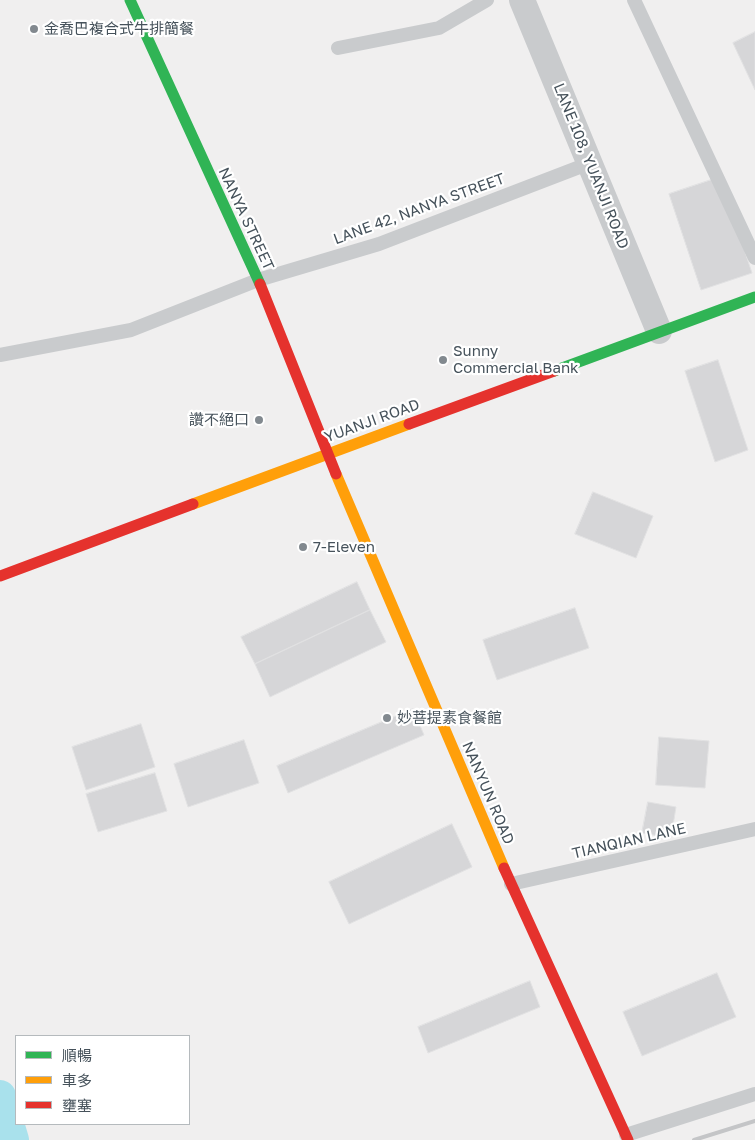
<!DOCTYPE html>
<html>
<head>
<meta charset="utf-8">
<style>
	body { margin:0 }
	#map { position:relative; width:755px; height:1140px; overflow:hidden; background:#f0efef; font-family:"Golos Text","Noto Sans TC",sans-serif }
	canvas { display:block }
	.legend { position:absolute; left:15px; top:1035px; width:175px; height:90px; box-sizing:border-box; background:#fff; border:1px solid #b5babd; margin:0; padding:6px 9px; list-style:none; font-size:15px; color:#46525b }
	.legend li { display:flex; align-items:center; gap:10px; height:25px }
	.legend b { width:25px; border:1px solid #b5babd }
</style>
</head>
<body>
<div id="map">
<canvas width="755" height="1140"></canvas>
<ul class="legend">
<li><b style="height:6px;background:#30b455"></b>順暢</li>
<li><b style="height:6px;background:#ff9f0a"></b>車多</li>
<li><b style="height:6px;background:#e5322d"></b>壅塞</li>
</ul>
</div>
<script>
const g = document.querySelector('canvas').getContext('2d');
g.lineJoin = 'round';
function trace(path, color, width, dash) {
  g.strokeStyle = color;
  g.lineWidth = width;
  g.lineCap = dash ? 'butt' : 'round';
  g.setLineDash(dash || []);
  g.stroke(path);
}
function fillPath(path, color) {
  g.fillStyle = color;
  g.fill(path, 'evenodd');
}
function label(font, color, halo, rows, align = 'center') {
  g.font = font + ' "Golos Text","Noto Sans TC",sans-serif';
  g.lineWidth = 4.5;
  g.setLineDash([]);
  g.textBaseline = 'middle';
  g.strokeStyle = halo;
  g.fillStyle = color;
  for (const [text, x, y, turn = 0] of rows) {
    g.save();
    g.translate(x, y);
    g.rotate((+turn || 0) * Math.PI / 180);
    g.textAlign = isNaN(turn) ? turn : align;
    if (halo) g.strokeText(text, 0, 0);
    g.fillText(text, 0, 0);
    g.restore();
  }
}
trace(new Path2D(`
	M0 1096 13 1140`), '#a9e1ec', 32);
const building = new Path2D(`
	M755 32V90L733 43Z
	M720 177 752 273 701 290 669 194Z
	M718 360 748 450 715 462 685 371Z
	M593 492 653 516 636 558 575 534Z
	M357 582 370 610 255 664 241 637Z
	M575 608 589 648 497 680 483 640Z
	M370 610 386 642 270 697 255 664Z
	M413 709 424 735 288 793 277 766Z
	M141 724 155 767 86 790 72 747Z
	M659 737 709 741 705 788 656 785Z
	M244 740 259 783 188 807 174 764Z
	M155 773 167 811 98 832 86 794Z
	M648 802 676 807 671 838 642 833Z
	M452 824 472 867 349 924 329 882Z
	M717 973 736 1017 642 1056 623 1012Z
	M530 981 540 1007 428 1053 418 1027Z`);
fillPath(building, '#d6d6d8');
trace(building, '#e1e1e2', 1);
trace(new Path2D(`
	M634 0 755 258
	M338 48 439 28 487 0
	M0 355 131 330 258 280 379 244 590 163
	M511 884 755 829
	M626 1135 755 1094`), '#c9cbcd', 14);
trace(new Path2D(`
	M522 0 659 331`), '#c9cbcd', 26);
trace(new Path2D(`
	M130 0 260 284
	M554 371 755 297`), '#30b455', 11);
trace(new Path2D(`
	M336 474 504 868
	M193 504 409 424`), '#ff9f0a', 11);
trace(new Path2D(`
	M260 284 336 474
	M409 424 554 371
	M0 576 193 504
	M504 868 628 1140`), '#e5322d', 11);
trace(new Path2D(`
	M694 1140 755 1121`), '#c4c5c7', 4);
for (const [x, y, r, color] of [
	[34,29,5,"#82898f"],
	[443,360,5,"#82898f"],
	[259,420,5,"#82898f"],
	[303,547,5,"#82898f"],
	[387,718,5,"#82898f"]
]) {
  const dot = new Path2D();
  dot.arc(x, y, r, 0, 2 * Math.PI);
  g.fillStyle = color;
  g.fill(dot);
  trace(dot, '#fff', 2);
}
label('15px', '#46525b', '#fff', [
	["金喬巴複合式牛排簡餐",44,29],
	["Sunny",453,351],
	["Commercial Bank",453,368],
	["讚不絕口",249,420,"right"],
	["7-Eleven",313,547],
	["妙菩提素食餐館",397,718]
], 'left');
label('15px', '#46525b', '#fff', [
	["LANE 108, YUANJI ROAD",591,166,68],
	["LANE 42, NANYA STREET",419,209,-20],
	["NANYA STREET",246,219,65],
	["YUANJI ROAD",372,421,-20],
	["NANYUN ROAD",488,793,67],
	["TIANQIAN LANE",629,841,-13]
]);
</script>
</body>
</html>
